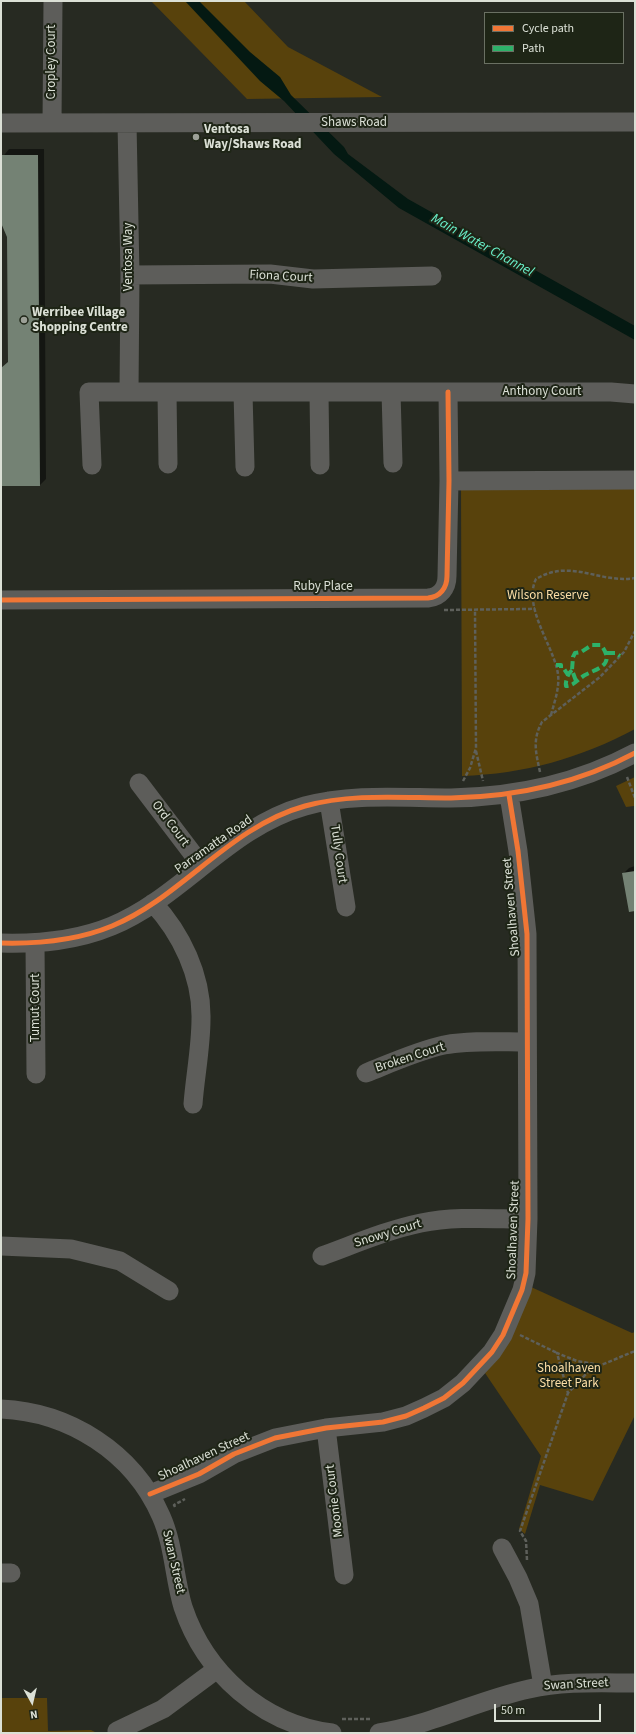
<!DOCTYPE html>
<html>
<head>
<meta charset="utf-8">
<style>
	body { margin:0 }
	#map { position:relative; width:636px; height:1734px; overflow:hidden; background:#272a22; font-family:"Source Sans 3",sans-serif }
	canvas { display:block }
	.frame { position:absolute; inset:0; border:2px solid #dbe0d6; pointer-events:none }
	.legend { position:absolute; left:484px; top:12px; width:140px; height:52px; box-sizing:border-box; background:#1e2516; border:1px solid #6a7063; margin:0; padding:5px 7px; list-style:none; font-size:12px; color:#dbe0d6 }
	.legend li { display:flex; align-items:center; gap:8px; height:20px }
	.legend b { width:20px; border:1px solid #6a7063 }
	.north { position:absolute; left:12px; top:1682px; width:40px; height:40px; -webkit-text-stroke:3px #1e2516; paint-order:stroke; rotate:172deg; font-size:11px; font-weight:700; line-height:16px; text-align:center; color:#dbe0d6 }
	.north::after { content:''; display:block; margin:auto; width:14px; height:18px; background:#dbe0d6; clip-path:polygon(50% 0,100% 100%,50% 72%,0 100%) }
	.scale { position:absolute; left:494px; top:1704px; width:107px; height:18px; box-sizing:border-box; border:2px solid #dbe0d6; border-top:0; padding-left:5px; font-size:12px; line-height:14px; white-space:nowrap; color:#dbe0d6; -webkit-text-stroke:3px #1e2516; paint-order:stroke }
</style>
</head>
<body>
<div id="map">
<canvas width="636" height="1734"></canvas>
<div class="frame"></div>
<ul class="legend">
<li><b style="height:5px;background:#f07635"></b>Cycle path</li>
<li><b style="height:5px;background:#2db169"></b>Path</li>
</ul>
<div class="north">N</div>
<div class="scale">50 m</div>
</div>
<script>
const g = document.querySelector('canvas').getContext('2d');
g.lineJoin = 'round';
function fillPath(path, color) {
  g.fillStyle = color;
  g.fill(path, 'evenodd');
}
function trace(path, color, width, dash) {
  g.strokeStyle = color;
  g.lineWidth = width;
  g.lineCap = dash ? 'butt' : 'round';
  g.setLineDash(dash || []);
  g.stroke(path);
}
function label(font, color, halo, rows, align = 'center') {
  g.font = font + ' "Source Sans 3",sans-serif';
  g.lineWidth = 4;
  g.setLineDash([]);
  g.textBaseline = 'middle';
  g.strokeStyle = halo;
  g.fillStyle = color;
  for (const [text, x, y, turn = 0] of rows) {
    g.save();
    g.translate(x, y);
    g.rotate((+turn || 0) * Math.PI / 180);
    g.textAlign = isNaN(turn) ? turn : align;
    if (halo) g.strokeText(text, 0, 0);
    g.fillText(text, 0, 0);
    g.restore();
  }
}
fillPath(new Path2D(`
	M151 1H244L288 47 382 97 247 99Z
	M635 487V729C581 758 524 774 462 776L461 488Z
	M635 777V808L634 806 626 807 616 786Z
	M531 1287 632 1333 635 1332V1415L593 1501 540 1485 525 1534 519 1529 541 1456 485 1373Z
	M1 1698H47L48 1731 91 1730 97 1733H1Z`), '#58420c');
fillPath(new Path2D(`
	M185 1H199L250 52 280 77 291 95 344 147 348 154 408 199 635 326V340L399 208 334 154 284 101 260 81Z`), '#041912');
fillPath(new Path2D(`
	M9 149H44L46 479 40 485H1V370L9 362 8 237 1 220V159Z
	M635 866V904L623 874 629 868Z`), '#0007');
fillPath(new Path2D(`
	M1 155H38L40 486H1V368L8 362 7 237 1 223Z
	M635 871V911L629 912 622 873Z`), '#748274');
trace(new Path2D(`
	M444 610 530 609 535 608
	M551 715C555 700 561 684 557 669 551 643 523 605 536 579 571 558 600 584 635 578
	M476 751 483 781
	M540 772C536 753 532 740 542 722L600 677 624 652 635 631
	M627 777 635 798
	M463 781 470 768 476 748 475 611
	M520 1335 557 1353
	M600 1365 577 1361 557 1353 568 1393 588 1372 594 1368 635 1351
	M175 1507 174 1505 185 1499
	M527 1560 526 1541 520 1531 568 1393
	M342 1719H371`), '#5e605b', 2.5, [4, 2]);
trace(new Path2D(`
	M1 123 635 122
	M52 123 53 1
	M127 123 130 275 129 392
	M130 275 270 274 313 279 432 276
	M391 392 393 463
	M167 393 168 464
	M243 393 245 467
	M319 393 320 465
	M92 465 89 392H611L635 394
	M449 481 635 480
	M1 600 428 598C440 597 447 588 447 576L449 481 448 392
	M139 783 202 866
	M329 801 346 907
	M153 903C181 933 202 976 201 1019 201 1047 195 1077 193 1104
	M1 943C39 944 76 941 112 926 182 897 229 827 305 806 352 793 403 798 451 798 516 797 577 784 635 753
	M35 943 36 1074
	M366 1073C391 1063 417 1051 444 1045 471 1040 500 1042 527 1042
	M1 1246 71 1249 120 1261 169 1291
	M322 1256C355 1244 387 1230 421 1223 455 1216 493 1219 528 1219
	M1 1409C69 1412 133 1452 161 1516 174 1545 174 1577 183 1607 205 1673 262 1724 332 1733
	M326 1428 344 1575
	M150 1494 199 1474 234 1454 275 1438 326 1428 383 1422 406 1416 424 1408 444 1398 463 1383 492 1352 503 1335 522 1290 526 1273 528 1219 527 934 518 851 509 795
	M502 1548 518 1578 529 1604 543 1686
	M1 1573H11
	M117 1731 163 1709 217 1669
	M379 1733C431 1725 478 1700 529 1689 564 1681 599 1683 635 1683`), '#5d5d5a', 19);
trace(new Path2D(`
	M607 653H616L620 656
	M556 665H561V668L564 669 568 675
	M572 670C568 673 565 682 566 686 574 686 578 679 585 675 598 668 616 665 601 645H592L581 652 575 653 573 657 572 670 576 681`), '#2db169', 4, [8, 4]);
trace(new Path2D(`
	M1 600 428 598C440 597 447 588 447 576L449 481 448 392
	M1 943C39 944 76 941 112 926 182 897 229 827 305 806 352 793 403 798 451 798 516 797 577 784 635 753
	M150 1494 199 1474 234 1454 275 1438 326 1428 383 1422 406 1416 424 1408 444 1398 463 1383 492 1352 503 1335 522 1290 526 1273 528 1219 527 934 518 851 509 795`), '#f07635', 5);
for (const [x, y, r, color] of [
	[196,137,4,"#9ca097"],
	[24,320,4,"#9ca097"]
]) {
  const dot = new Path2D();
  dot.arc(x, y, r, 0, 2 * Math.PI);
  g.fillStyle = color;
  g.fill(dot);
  trace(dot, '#1e2516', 1.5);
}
label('13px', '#dbe0d6', '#1e2516', [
	["Cropley Court",52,62,-90],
	["Shaws Road",354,123],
	["Ventosa Way",129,257,-90],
	["Fiona Court",281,277,3],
	["Anthony Court",542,392],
	["Ruby Place",323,587],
	["Ord Court",170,824,53],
	["Parramatta Road",214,845,-35],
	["Tully Court",338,854,82],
	["Shoalhaven Street",512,907,-95],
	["Tumut Court",36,1008,-90],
	["Broken Court",410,1058,-18],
	["Shoalhaven Street",514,1230,-88],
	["Snowy Court",388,1234,-17],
	["Shoalhaven Street",204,1457,-25],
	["Moonie Court",335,1501,-97],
	["Swan Street",173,1562,77],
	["Swan Street",576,1685,-3]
]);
label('bold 13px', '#dbe0d6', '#1e2516', [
	["Ventosa",204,130],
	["Way/Shaws Road",204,145],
	["Werribee Village",32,313],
	["Shopping Centre",32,328]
], 'left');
label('13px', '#fcdea6', '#1e2516', [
	["Wilson Reserve",548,596],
	["Shoalhaven",569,1369],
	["Street Park",569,1384]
]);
label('italic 14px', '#6af3cd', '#1e2516', [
	["Main Water Channel",482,246,29]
]);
</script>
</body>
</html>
